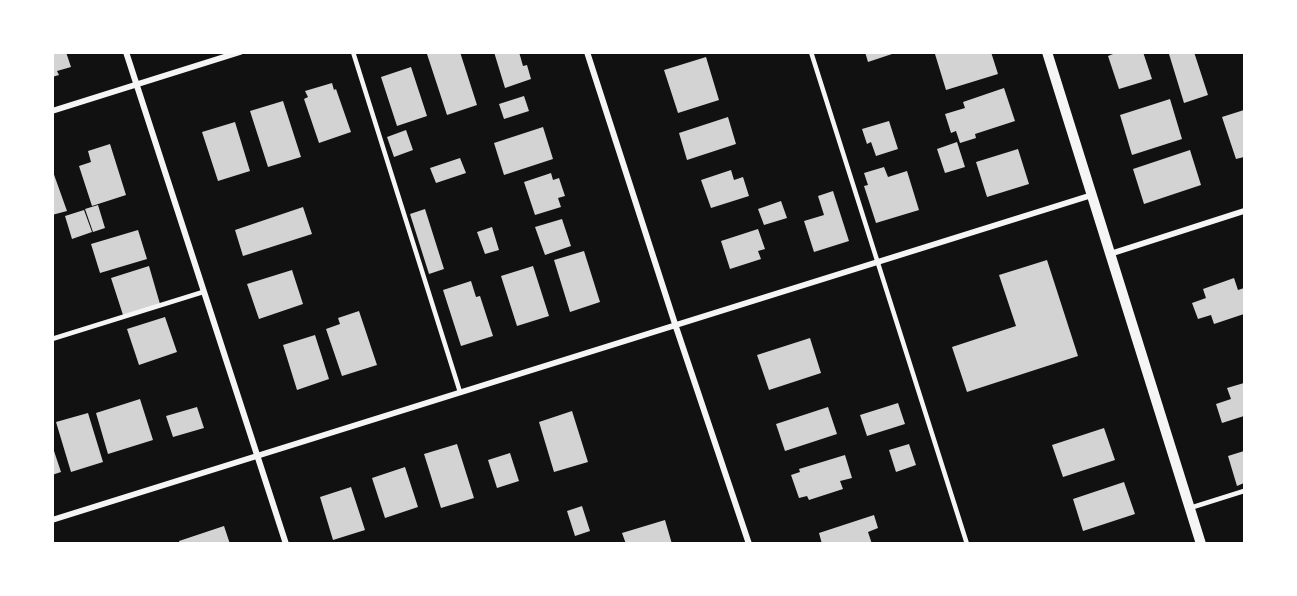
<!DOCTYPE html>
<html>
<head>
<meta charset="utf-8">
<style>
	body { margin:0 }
	#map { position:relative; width:1297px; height:596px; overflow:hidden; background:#111; font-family:"Open Sans",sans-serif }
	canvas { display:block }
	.frame { position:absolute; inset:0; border:54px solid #fff; pointer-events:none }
</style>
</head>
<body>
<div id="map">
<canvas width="1297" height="596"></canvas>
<div class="frame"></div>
</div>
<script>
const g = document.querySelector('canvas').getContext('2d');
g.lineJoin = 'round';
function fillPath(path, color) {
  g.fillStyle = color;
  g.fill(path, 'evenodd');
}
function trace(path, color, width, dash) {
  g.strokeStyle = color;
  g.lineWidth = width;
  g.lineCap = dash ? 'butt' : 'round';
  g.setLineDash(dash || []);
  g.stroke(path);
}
fillPath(new Path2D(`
	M52 52H66L71 67 57 71 59 75 52 77Z
	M431 52H460L477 105 447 115 427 54Z
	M494 52H519L523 66 527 65 531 79 505 88Z
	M865 52H895V53L868 62Z
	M941 52H991L998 74 946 90 935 54Z
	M1118 52H1143L1152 79 1119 89 1108 56Z
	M1175 52H1194L1208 95 1184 103 1169 54Z
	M706 57 719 100 678 113 664 70Z
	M411 67 427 116 397 126 381 77Z
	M332 83 334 90 336 89 351 132 319 143 304 99 308 97 305 91Z
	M1004 88 1015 121 975 134 976 138 960 143 956 131 951 133 945 114 965 108 963 102Z
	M524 96 529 111 504 119 499 104Z
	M1170 99 1182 139 1132 155 1120 115Z
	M283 101 301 157 268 167 250 111Z
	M1244 110V157L1236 159 1222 117Z
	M728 117 736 144 687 160 679 133Z
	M889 121 898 149 876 156 871 142 867 144 862 129Z
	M235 122 250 171 218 181 202 132Z
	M543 127 553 159 504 175 494 143Z
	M406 130 413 150 394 157 387 137Z
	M957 142 965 167 945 173 937 149Z
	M110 144 126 195 92 206 79 166 91 162 88 151Z
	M1018 149 1029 184 987 197 976 162Z
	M1190 150 1201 185 1144 204 1133 169Z
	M460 158 466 173 436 183 430 168Z
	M884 167 888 177 907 171 919 210 876 223 864 186 868 185 864 173Z
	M52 169 67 211 52 215Z
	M731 170 734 180 743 177 749 196 711 208 701 180Z
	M551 173 553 180 559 178 565 196 558 198 561 207 535 215 524 182Z
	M833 191 849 241 814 252 804 221 824 215 818 196Z
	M781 201 787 218 764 225 758 209Z
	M98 205 105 228 93 232 85 209Z
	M303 207 312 234 243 256 235 230Z
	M425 209 444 269 429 274 410 214Z
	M84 210 92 232 72 239 65 216Z
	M562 219 571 246 545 255 535 227Z
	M492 227 499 250 485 254 477 232Z
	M758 229 765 249 758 251 761 259 730 269 721 241Z
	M138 230 147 259 100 273 91 244Z
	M584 251 600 302 570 312 554 260Z
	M1047 260 1078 356 967 392 952 347 1016 326 999 275Z
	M149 266 160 304 123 315 111 278Z
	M533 266 549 316 517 326 501 276Z
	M292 270 303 304 259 319 247 284Z
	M1234 278 1238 290 1244 288V314L1214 324 1211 315 1198 319 1192 303 1206 298 1203 289Z
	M471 281 476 297 480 296 493 336 461 346 443 290Z
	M359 311 377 365 342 376 326 329 340 324 338 318Z
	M165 317 177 352 139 365 127 329Z
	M315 335 329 379 297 390 283 345Z
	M810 338 821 373 769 390 757 355Z
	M1244 383V416L1222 423 1216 404 1231 399 1227 388Z
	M140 399 153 440 108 454 96 413Z
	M898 403 905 424 867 436 860 415Z
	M197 407 204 428 173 437 166 416Z
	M828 407 837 434 785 451 776 424Z
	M572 411 588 462 554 472 539 422Z
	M88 413 103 462 71 472 56 422Z
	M1104 428 1115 460 1063 477 1052 445Z
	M457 444 474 498 441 508 424 454Z
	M909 444 916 465 896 472 889 450Z
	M52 445 61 472 52 475Z
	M1244 451V483L1237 486 1228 456Z
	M510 453 519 481 497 488 488 460Z
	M845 455 852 478 840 481 843 489 809 500 807 496 799 498 791 475 800 472 799 469Z
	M405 467 418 507 385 518 372 478Z
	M1124 482 1135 514 1083 531 1073 499Z
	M351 487 365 530 333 540 320 497Z
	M582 506 590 531 575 536 567 511Z
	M874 515 878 528 868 532 872 544H822L819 533Z
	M665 520 672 544H626L622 533Z
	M224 526 230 544H180L179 541Z`), '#d3d3d3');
trace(new Path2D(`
	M353 52 460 392
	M811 52 967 544
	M52 339 203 292
	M1190 508 1244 491`), '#f5f5f5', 4.5);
trace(new Path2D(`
	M126 52 286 544
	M587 52 675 324 749 544
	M52 111 240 52
	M1110 254 1244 211
	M52 520 1092 195`), '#f5f5f5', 6);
trace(new Path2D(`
	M1047 52 1201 544`), '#f5f5f5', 10);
</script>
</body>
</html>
